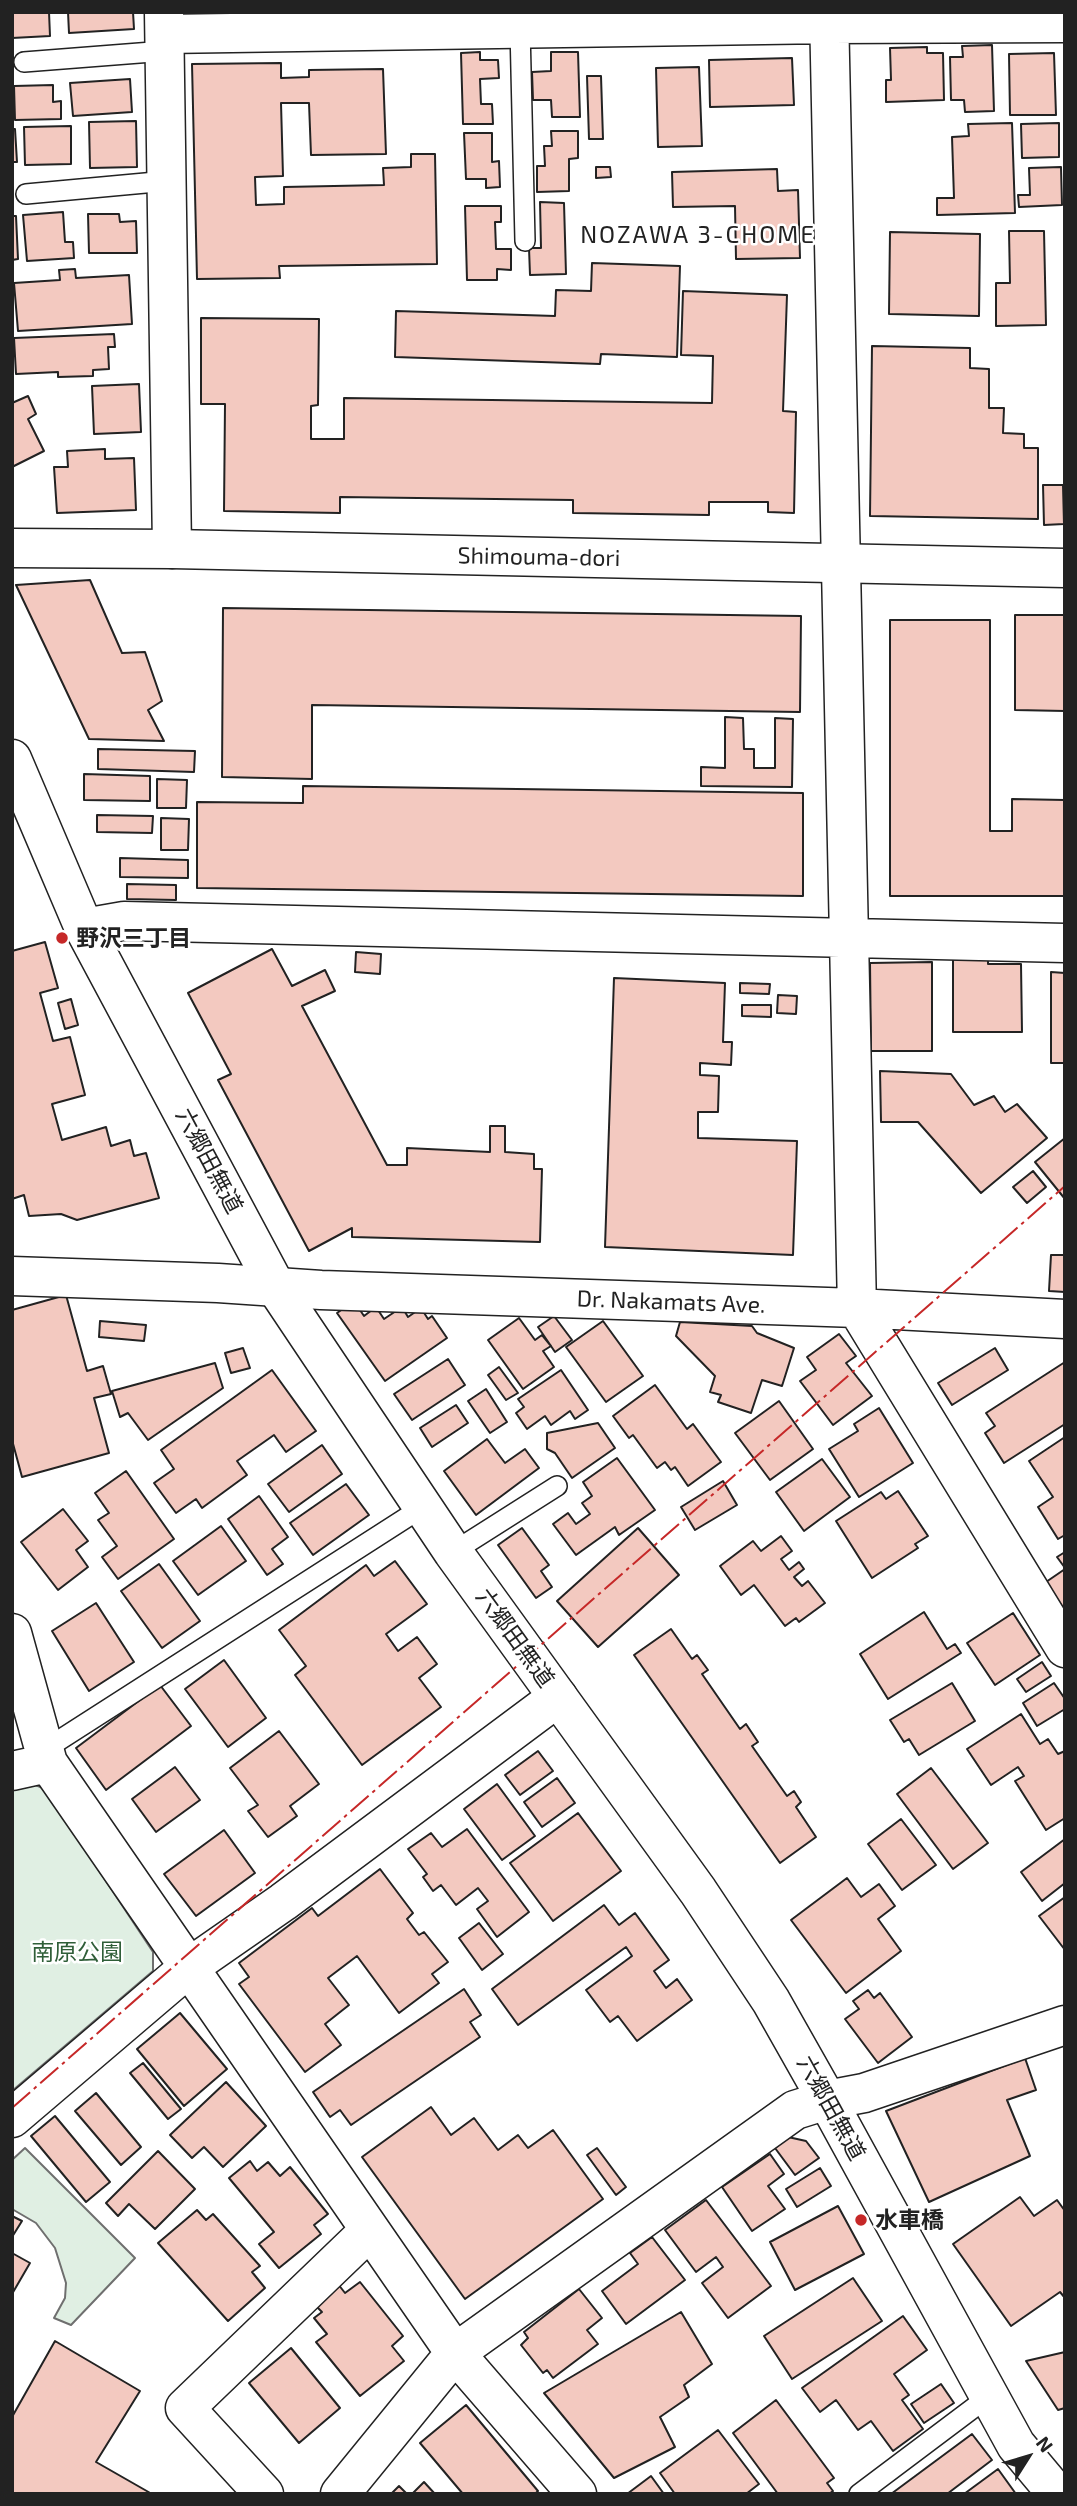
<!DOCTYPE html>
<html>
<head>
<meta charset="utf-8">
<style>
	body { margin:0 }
	#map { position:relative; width:1077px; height:2506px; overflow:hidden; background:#fff; font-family:"Exo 2",sans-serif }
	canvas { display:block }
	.frame { position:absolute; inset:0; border:14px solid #222; pointer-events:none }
	.north { position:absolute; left:993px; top:2422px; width:70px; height:70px; -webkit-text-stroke:5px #fff; paint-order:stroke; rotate:53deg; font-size:19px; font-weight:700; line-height:28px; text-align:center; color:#222 }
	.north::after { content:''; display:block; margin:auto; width:24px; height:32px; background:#222; clip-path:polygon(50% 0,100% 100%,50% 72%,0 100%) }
</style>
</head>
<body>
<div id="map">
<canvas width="1077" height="2506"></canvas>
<div class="frame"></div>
<div class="north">N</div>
</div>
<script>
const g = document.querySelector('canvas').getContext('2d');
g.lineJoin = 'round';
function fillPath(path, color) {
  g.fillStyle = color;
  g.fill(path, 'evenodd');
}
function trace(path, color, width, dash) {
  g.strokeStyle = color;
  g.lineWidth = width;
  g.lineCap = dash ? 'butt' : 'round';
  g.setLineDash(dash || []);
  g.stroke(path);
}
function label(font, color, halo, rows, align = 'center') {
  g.font = font + ' "Exo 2","Noto Sans JP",sans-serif';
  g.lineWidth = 5;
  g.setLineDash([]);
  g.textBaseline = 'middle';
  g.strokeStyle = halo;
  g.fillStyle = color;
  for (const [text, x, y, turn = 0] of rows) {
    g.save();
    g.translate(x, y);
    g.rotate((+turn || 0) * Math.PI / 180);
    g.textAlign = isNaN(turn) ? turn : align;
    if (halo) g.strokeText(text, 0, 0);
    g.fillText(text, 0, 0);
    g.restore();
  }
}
const green = new Path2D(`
	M26 1781 45 1789 153 1952V1971L12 2091V1785Z
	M25 2148 135 2258 71 2325 54 2318 65 2298 66 2283 55 2248 36 2223 12 2209V2160Z`);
fillPath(green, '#e0efe3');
trace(green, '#6f6f6f', 2);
const building = new Path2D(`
	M12 12H49L50 36 12 38Z
	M68 12H133L134 29 69 33Z
	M992 45 994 111 965 112 964 100H951L950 57H963L962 46Z
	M927 47V53H943L944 100 886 102V80H891L890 48Z
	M480 52V60H498L499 78 480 79 481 104H492L493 124H463L461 53Z
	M551 52H578L580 117H552L551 100H533L532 72 551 71Z
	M1054 53 1056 115H1010L1009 54Z
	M792 58 794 105 710 107 709 60Z
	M281 63V78L309 77V70L383 69 386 154 311 155 309 103H281L283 176 255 177 256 205 284 204V187L384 185 383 168 411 167V154H435L437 264 279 266 280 278 197 279 192 64Z
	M699 67 702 146 658 147 656 68Z
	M587 76H601L603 139H589Z
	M130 79 132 112 73 116 70 83Z
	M53 85V102L61 101V119L15 120 14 86Z
	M136 121 137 167 90 168 89 122Z
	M1012 123 1015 213 937 215V198H954L952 137 969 136 968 124Z
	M1059 123V157L1022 158 1021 124Z
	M71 126V164L25 165 24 127Z
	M12 129H15L17 162H12Z
	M551 131H578V158L569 159V191L537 192V166H545L544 146H552Z
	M464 133H492V162L499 161 500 187 486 188V179H466Z
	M596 167H610L611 177 596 178Z
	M1061 167 1062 205 1019 207 1018 195H1030L1029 168Z
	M777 169 778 191 798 190 800 258 736 259 735 206 673 207 672 172Z
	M540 202 564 203 566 274 530 275 529 248H541Z
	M465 206H501V222H495L496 249H511V270L497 269V280H467Z
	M63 212 65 242H73L74 258 27 261 23 215Z
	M88 214H119L120 222 136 221 137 253H89Z
	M12 216H16L18 259 12 260Z
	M1009 231H1044L1046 325 996 326V283H1010Z
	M890 232 980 234 979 316 889 314Z
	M592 263 680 266 677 357 601 354 600 364 395 357 396 311 555 316 556 290 591 291Z
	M75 269 76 278 129 275 132 324 18 331 14 283 60 280 59 270Z
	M683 291 787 295 783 411 796 412 794 513 768 512V502H709V515L573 513V500L340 497V513L224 511 225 404H201V318L319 319 318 405 311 406V439H344V398L712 403 713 356 681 355Z
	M114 334 115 347H108L109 369 93 370V376L58 377V372L16 374 14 338Z
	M872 346 970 348V368L989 369V408H1004L1003 433 1024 434V448H1038V519L870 516Z
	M139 384 141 432 94 434 92 386Z
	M28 396 36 414 28 419 44 451 12 467V403Z
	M105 449V459L134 458 136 510 57 513 54 467H68L67 451Z
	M1043 485H1063L1064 524 1044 525Z
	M90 580 122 653 145 652 162 701 148 710 164 741 89 739 16 585Z
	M223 608 801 616 800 712 312 705V779L222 777Z
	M1015 615H1065V711L1015 710Z
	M890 620H990V831H1012V799L1065 800V896H890Z
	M725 717 743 718 744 749H754V768H775V718L793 719 792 787 701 786V767L725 768Z
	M98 749 195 751 194 772 98 769Z
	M84 774 150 776V801L84 800Z
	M157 779 187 780 186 808H157Z
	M303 786 803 793V896L197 888V802L303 803Z
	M97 815 153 816 152 833 97 832Z
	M161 818 189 819 188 850H161Z
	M120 858 188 860V878L120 877Z
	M127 884 176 885V900L127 899Z
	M45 942 58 988 40 993 53 1041 70 1037 85 1095 52 1104 62 1140 106 1127 111 1146 130 1140 134 1156 146 1153 159 1198 77 1220 61 1214 29 1216 24 1195 12 1199V951Z
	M272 949 292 986 325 970 335 991 302 1006 387 1165H407V1148L490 1152V1126H505V1152L534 1154V1169H542L540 1242 352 1237V1228L309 1251 218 1080 231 1074 188 993Z
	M356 952 381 954 380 974 355 972Z
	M953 952H988V964H1021L1022 1032H953Z
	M932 962V1051H871L870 963Z
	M1051 972 1065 973V1063H1051Z
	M614 978 725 983 723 1042H732L731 1065 700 1063V1075L719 1076 718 1112H698V1138L797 1141 793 1255 605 1247Z
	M740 983 770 984 769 994 740 993Z
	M778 995 797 996 796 1014 777 1013Z
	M71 999 78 1025 65 1029 58 1003Z
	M742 1005H771V1017L742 1016Z
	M880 1071 951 1074 974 1105 994 1096 1005 1112 1017 1104 1047 1138 981 1193 918 1122H881Z
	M1065 1138V1199L1035 1162Z
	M1033 1171 1046 1187 1027 1203 1013 1187Z
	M1051 1255H1065V1292L1049 1291Z
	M66 1295 87 1371 103 1366 111 1394 94 1398 109 1453 22 1477 12 1440V1310Z
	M354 1301 364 1316 376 1307 384 1319 402 1307 408 1317 421 1308 428 1319 432 1316 447 1338 385 1381 337 1313Z
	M554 1316 572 1340 555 1352 538 1327Z
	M519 1318 535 1340 542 1335 551 1346 543 1351 554 1367 523 1389 488 1340Z
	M100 1321 146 1325 144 1341 99 1337Z
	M603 1321 643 1376 606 1402 566 1347Z
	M680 1322 752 1326 757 1333 794 1348 782 1386 762 1380 751 1413 718 1402 721 1395 710 1392 715 1376 676 1336Z
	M839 1334 856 1356 846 1363 872 1396 833 1425 800 1381 816 1370 807 1357Z
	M243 1348 250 1368 231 1373 225 1353Z
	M995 1348 1008 1370 952 1405 938 1383Z
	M448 1359 465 1385 412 1420 394 1394Z
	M1065 1362V1424L1004 1463 985 1433 995 1426 986 1413Z
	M215 1363 223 1388 148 1440 128 1413 120 1417 112 1391Z
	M499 1367 518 1393 506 1400 488 1375Z
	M272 1370 316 1431 286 1452 274 1435 237 1461 247 1475 202 1508 196 1499 176 1513 154 1483 174 1469 161 1450Z
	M561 1370 588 1410 575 1419 570 1411 551 1425 545 1416 527 1429 516 1413 524 1407 518 1399Z
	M655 1385 687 1429 693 1424 721 1462 688 1486 675 1467 671 1470 665 1462 657 1468 633 1435 629 1438 613 1416Z
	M486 1389 507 1422 490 1433 468 1401Z
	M779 1401 813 1449 770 1480 735 1433Z
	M456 1405 468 1423 432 1447 420 1428Z
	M879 1408 913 1463 859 1497 829 1449 858 1431 854 1424Z
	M598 1423 615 1448 572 1478 555 1453 547 1449V1433Z
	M1065 1437V1535L1058 1539 1038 1507 1053 1497 1029 1461Z
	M487 1439 505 1463 525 1449 539 1468 476 1515 444 1471Z
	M322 1445 342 1474 289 1512 268 1484Z
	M617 1458 655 1510 619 1535 615 1527 576 1555 553 1524 568 1513 576 1524 590 1514 582 1503 592 1496 583 1482Z
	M822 1459 850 1497 804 1531 776 1492Z
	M126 1471 174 1539 118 1579 102 1557 117 1546 98 1520 109 1513 95 1493Z
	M723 1481 737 1505 695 1530 681 1507Z
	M346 1484 369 1515 313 1555 290 1523Z
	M898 1491 928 1536 915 1544 918 1548 872 1578 836 1521 881 1492 886 1499Z
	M259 1496 288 1537 272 1549 283 1564 267 1575 228 1519Z
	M63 1509 88 1541 76 1550 88 1567 58 1590 21 1542Z
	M221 1526 246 1561 198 1595 173 1561Z
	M522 1528 549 1565 541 1571 552 1587 536 1598 498 1545Z
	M638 1528 679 1575 598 1647 557 1601Z
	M781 1536 792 1551 781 1559 789 1570 799 1562 804 1569 794 1577 802 1586 808 1581 825 1603 799 1622 796 1618 785 1626 754 1585 741 1595 720 1566 753 1541 761 1551Z
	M1065 1552V1568L1057 1557Z
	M395 1561 427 1604 386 1634 398 1651 417 1637 437 1664 419 1678 441 1707 362 1765 295 1675 306 1666 279 1630 366 1565 374 1576Z
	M159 1564 200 1621 162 1648 121 1591Z
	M1065 1569V1611L1046 1582Z
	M96 1603 134 1662 89 1691 52 1631Z
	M924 1612 947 1649 955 1644 961 1653 888 1699 860 1654Z
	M1013 1613 1040 1655 995 1685 967 1643Z
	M671 1629 692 1659 697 1655 708 1670 702 1674 740 1729 746 1724 758 1742 752 1746 787 1796 794 1791 801 1802 796 1807 816 1837 780 1863 634 1655Z
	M224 1660 266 1718 228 1747 185 1689Z
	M1042 1662 1051 1676 1026 1692 1017 1679Z
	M952 1683 975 1721 919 1755 909 1739 904 1742 890 1720Z
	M1054 1683 1065 1699V1709L1037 1726 1023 1703Z
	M160 1685 191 1726 106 1790 76 1748Z
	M1021 1714 1040 1744 1048 1739 1058 1754 1065 1751V1818L1046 1830 1015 1781 1024 1776 1018 1767 991 1785 967 1749Z
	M279 1731 319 1784 290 1806 297 1816 268 1837 248 1811 258 1805 230 1768Z
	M538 1751 553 1771 520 1795 505 1775Z
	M175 1767 200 1800 156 1832 132 1799Z
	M931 1768 988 1843 953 1869 897 1794Z
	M557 1778 575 1803 542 1827 524 1802Z
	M497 1784 535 1836 502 1860 464 1809Z
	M578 1813 621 1871 553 1921 510 1863Z
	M901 1819 936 1865 902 1890 868 1844Z
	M467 1829 529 1912 497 1937 477 1909 488 1901 478 1888 456 1905 441 1885 433 1891 423 1877 427 1874 408 1849 431 1833 442 1847Z
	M224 1830 255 1873 196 1916 164 1874Z
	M1065 1839V1883L1042 1901 1021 1872Z
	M380 1869 413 1913 407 1919 419 1935 424 1932 448 1962 432 1974 439 1983 399 2013 357 1956 328 1978 349 2005 325 2024 341 2045 305 2072 239 1984 249 1977 239 1963 312 1908 318 1916Z
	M847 1878 861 1897 879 1884 895 1906 878 1919 901 1951 846 1993 791 1920Z
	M1065 1897V1950L1039 1916Z
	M604 1905 619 1925 635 1913 669 1960 654 1971 666 1988 677 1979 692 2000 637 2041 618 2016 610 2022 586 1990 632 1956 626 1947 518 2025 492 1989Z
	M479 1923 503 1954 482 1970 459 1938Z
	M464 1989 481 2015 470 2022 480 2037 351 2125 340 2110 330 2117 313 2092Z
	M868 1990 874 1998 880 1993 912 2037 878 2063 845 2019 859 2009 853 2001Z
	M180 2013 227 2069 184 2106 137 2049Z
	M1025 2058 1036 2090 1007 2100 1030 2156 929 2202 886 2111Z
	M143 2063 181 2109 168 2119 130 2073Z
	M226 2082 266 2126 223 2167 204 2147 192 2158 170 2135Z
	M96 2093 141 2147 121 2165 75 2111Z
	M431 2107 451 2135 474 2118 498 2150 518 2135 528 2148 553 2130 603 2199 465 2299 362 2157Z
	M55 2116 110 2182 86 2202 31 2136Z
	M788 2137 806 2141 819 2158 795 2175 775 2148Z
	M597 2148 626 2187 616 2195 587 2155Z
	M158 2151 195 2189 155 2229 129 2204 118 2216 106 2203Z
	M770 2154 784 2174 768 2186 785 2209 752 2231 722 2187Z
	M250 2161 257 2171 268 2162 280 2176 290 2167 328 2214 314 2225 321 2234 279 2268 259 2244 274 2232 229 2178Z
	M820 2168 831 2186 797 2207 786 2189Z
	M1020 2197 1034 2216 1057 2200 1065 2211V2298L1060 2292 1011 2326 953 2244Z
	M706 2200 771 2286 728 2318 702 2283 723 2267 716 2257 696 2272 665 2230Z
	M838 2206 864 2254 795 2290 770 2242Z
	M197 2210 206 2220 213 2214 260 2266 252 2272 265 2288 228 2321 158 2243Z
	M12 2216 22 2221 12 2237Z
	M652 2237 685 2280 626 2324 602 2291 638 2264 630 2253Z
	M12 2253 30 2263 12 2294Z
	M853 2278 882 2321 792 2379 764 2336Z
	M360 2282 403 2336 392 2346 404 2361 360 2396 316 2342 327 2334 314 2318 322 2312 314 2304 338 2284 345 2293Z
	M579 2289 602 2318 587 2330 598 2344 553 2378 547 2370 543 2373 521 2345 528 2338 524 2332Z
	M681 2312 712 2364 684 2385 689 2397 660 2417 675 2447 614 2478 544 2393Z
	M903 2316 927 2350 894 2374 909 2395 902 2400 923 2429 893 2451 871 2421 858 2430 836 2400 820 2412 802 2388Z
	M55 2341 140 2391 96 2462 152 2494H12V2417Z
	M291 2348 340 2408 299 2443 249 2383Z
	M1065 2352V2408L1058 2410 1026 2361Z
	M941 2384 954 2403 924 2423 911 2404Z
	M776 2400 834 2478 827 2483 833 2491 829 2494H778L733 2433Z
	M466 2405 538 2491 535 2494H463L420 2443Z
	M718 2430 759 2484 746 2494H675L660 2473Z
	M972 2434 992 2460 947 2494H891Z
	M998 2469 1016 2494H964Z
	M651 2476 664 2494H627Z
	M424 2482 435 2494H412Z
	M399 2486 407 2494H391Z`);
fillPath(building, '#f3c9c0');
trace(building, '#222', 2);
const service = new Path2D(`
	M520 28 525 241
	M24 62 165 51
	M26 194 167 181
	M453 1552 557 1486
	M44 1750 423 1507
	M859 2494 988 2397`);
const minor = new Path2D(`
	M164 12 172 549
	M829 12 857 1308 1065 1648
	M165 34 830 24 1065 23
	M84 928 124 921 1065 943
	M12 1276 218 1283 321 1290 857 1308 1065 1319
	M12 1633 48 1763 455 2353 577 2494
	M12 1771 48 1763
	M12 2118 188 1968 283 1902 558 1697
	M264 2494 185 2408 369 2231
	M340 2494 455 2353 795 2110 827 2100 864 2093 1065 2025`);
const tertiary = new Path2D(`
	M12 548 172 549 1065 568
	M12 759 84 928 277 1289 453 1552 698 1891 771 2001 827 2100 1016 2445 1057 2494`);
trace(service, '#222', 22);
trace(minor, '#222', 41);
trace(tertiary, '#222', 41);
trace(service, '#fff', 19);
trace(minor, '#fff', 38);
trace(tertiary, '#fff', 38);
trace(new Path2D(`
	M12 2108 1065 1186`), '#c62828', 2, [24, 5, 3.5, 5]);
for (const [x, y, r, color] of [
	[62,938,7,"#c62828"],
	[861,2220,7,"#c62828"]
]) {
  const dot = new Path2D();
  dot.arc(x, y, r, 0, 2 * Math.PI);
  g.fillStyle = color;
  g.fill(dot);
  trace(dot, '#fff', 2.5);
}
label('23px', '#222', '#fff', [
	["Shimouma-dori",539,557,1],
	["六郷田無道",209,1161,62],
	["Dr. Nakamats Ave.",671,1302,2],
	["六郷田無道",515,1638,54],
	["六郷田無道",831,2108,61]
]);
label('bold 23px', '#222', '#fff', [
	["野沢三丁目",76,938],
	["水車橋",875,2220]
], 'left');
label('23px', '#2f5e38', '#fff', [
	["南原公園",77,1952]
]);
g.letterSpacing = '2px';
label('24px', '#222', '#fff', [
	["NOZAWA 3-CHOME",698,235]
]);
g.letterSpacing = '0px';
</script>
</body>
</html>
